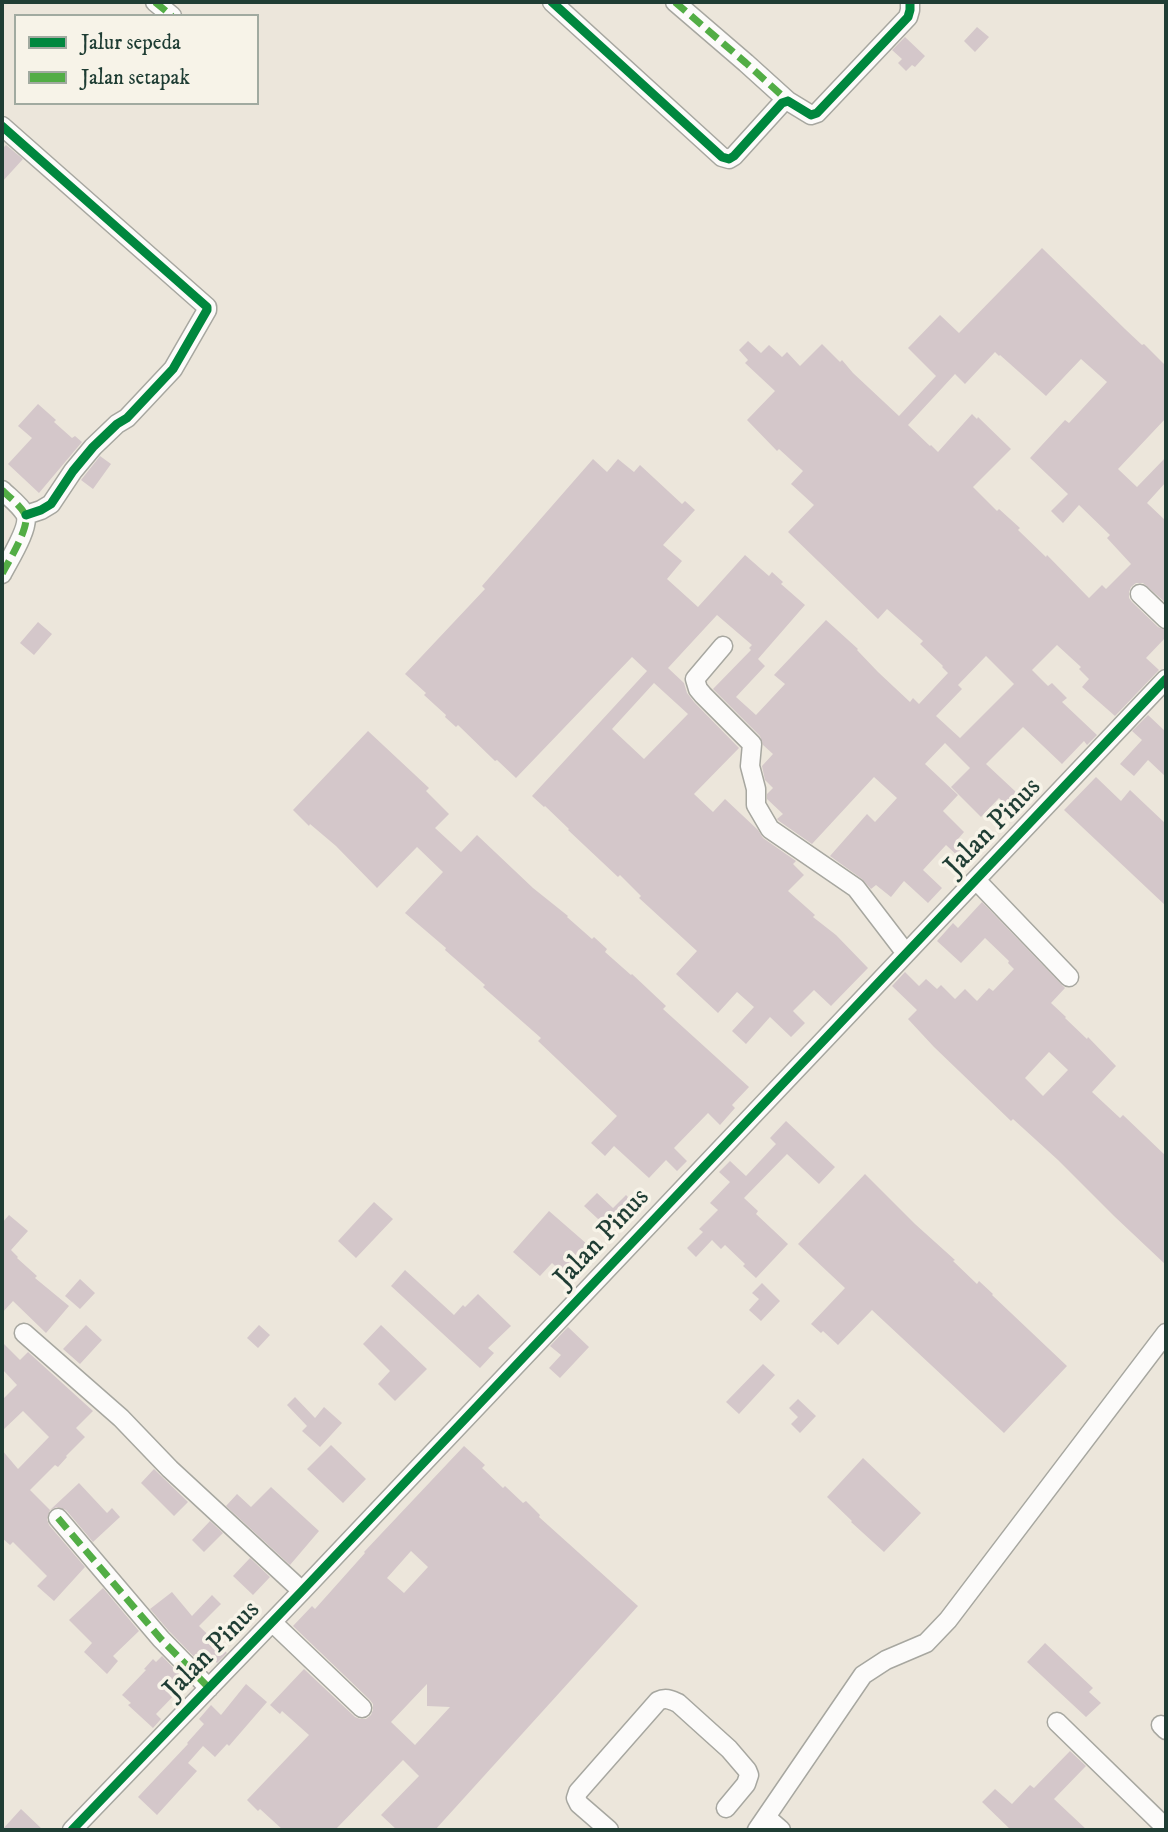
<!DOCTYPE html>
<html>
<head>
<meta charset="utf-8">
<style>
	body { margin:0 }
	#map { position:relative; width:1168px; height:1832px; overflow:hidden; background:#ece6db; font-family:"IM FELL DW Pica",serif }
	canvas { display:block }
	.frame { position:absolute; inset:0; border:4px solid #1f3d34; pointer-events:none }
	.legend { position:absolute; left:14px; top:14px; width:245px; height:91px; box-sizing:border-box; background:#f7f3e8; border:2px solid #a1aaa0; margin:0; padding:9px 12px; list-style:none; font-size:21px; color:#1f3d34 }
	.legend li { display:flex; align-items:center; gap:14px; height:35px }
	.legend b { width:35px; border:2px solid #a1aaa0 }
</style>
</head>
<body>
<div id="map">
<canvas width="1168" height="1832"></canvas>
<div class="frame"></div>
<ul class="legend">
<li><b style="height:9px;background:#00873e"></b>Jalur sepeda</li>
<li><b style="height:9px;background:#52ad45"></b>Jalan setapak</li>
</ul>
</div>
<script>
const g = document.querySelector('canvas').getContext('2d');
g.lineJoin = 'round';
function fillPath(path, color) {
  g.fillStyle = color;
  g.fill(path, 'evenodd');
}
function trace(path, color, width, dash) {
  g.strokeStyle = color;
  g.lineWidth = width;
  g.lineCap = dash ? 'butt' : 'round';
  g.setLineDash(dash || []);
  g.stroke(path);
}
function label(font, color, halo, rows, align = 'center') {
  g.font = font + ' "IM FELL DW Pica",serif';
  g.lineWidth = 7;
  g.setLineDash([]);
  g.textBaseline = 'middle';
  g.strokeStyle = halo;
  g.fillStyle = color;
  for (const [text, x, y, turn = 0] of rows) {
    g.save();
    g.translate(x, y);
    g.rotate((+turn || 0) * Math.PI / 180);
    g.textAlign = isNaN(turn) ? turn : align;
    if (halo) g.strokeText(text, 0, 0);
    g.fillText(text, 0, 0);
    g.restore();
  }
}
fillPath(new Path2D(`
	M977 27 989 37 975 52 964 41Z
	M905 37 925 56 915 67 912 65 906 71 898 63 902 59 892 50Z
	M6 145 23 159 2 182V149Z
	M1042 248 1125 329 1142 345 1144 344 1166 366V418L1118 469 1137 487 1166 457V482L1147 503 1166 521V603L1143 583H1136L1131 587 1129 592V598L1132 602 1158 627 1166 630V637L1146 658 1159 670 1115 716 1082 687 1089 679 1079 669 1081 667 1057 645 1032 670 1048 686 1052 683 1067 698 1062 702 1097 735 1087 745 1084 741 1062 764 1023 727 986 764 1016 792 1005 804 999 798 981 817 951 787 970 768 945 743 925 764 958 795 943 811 964 832 958 839 969 849 960 858 946 845 923 870 942 888 928 903 904 881 891 897 876 885 871 889 862 879 830 856 867 814 875 822 897 798 874 777 812 844 779 821 777 819 783 814 767 799V794L773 788 765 780 762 766 773 754 763 745 760 736 713 689 751 650 749 648 752 645 717 615 668 668 684 683 687 693 694 702 739 748 694 794 713 812 725 799 758 830 763 838 796 861 793 864 804 875 788 891 815 915 813 917 836 935 868 968 831 1006 814 990 793 1011 805 1023 791 1037 770 1017 746 1044 732 1031 754 1007 737 992 718 1013 676 974 697 951 639 898 641 896 620 875 618 877 568 830 569 829 545 806 544 807 532 796 647 671 632 657 516 778 497 760 495 761 458 725 456 727 445 717 446 715 424 695 426 693 405 674 485 589 482 586 593 459 607 472 618 459 634 472 640 465 682 504 685 501 695 510 663 545 682 561 667 579 698 607 745 555 769 576 772 572 783 582 781 584 805 605 758 659 765 666 736 697 756 715 785 684 774 675 826 620 858 649 857 650 878 672 910 702 913 698 919 704 948 673 942 667 943 666 920 644 923 641 887 609 878 619 788 532 814 505 791 484 803 471 779 449 777 451 747 420 775 391 745 363 748 360 739 350 748 341 761 353 769 345 782 357 787 352 800 366 822 344 840 362 842 360 853 373 899 416 936 376 908 348 940 315 959 333ZM995 352 999 356 1000 355 1046 396 1081 359 1107 382 1069 423 1065 420 1030 458 1068 494 1051 511 1063 523 1079 505 1110 535 1107 538 1131 564 1106 589 1102 585 1089 598 1047 555 1046 557 1018 530 1020 528 999 509 997 511 973 487 1011 449 978 417 977 419 972 414 938 452 931 445 930 446 908 425 955 374 965 384ZM986 656 1014 684 960 738 936 716 962 689 958 685ZM654 683 688 714 644 759 612 729Z
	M38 404 56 420 54 422 72 438 75 436 82 442 39 493 8 464 32 438 18 426Z
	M100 456 111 464 93 489 81 480Z
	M38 622 52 634 34 655 20 643Z
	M1148 715 1166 732V777L1148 760 1134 776 1120 764 1142 740 1132 731Z
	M368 731 429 788 426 791 449 814 435 828 461 852 477 835 533 888 568 916 567 917 592 939 594 937 607 949 605 952 631 975 632 974 666 1006 663 1009 749 1087 732 1105 735 1108 720 1125 708 1113 674 1148 687 1161 677 1171 666 1160 649 1178 614 1146 605 1156 591 1143 617 1116 538 1041 541 1038 483 987 485 985 445 950 446 948 405 913 443 872 417 847 377 888 336 846 310 824 309 826 293 810Z
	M1096 777 1121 801 1130 790 1166 824V906L1064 810Z
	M982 902 1065 988 1051 1003 1066 1017 1065 1018 1087 1039 1088 1037 1116 1066 1092 1092 1120 1118 1123 1115 1166 1156V1265L1114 1216 1058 1160 1013 1119 1011 1121 934 1047 908 1019 917 1010 892 986 905 972 919 986 926 979 937 989 941 985 955 999 965 989 977 1001 989 988 993 991 1014 969 1008 963 1009 961 985 938 961 963 937 941 953 923 958 928ZM1049 1052 1068 1070 1043 1096 1025 1078Z
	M786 1121 835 1167 819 1184 787 1154 744 1198 758 1211 756 1214 788 1244 756 1278 743 1266 745 1264 725 1245 721 1249 712 1240 696 1257 687 1248 703 1232 699 1229 718 1210 710 1203 730 1182 719 1172 730 1161 746 1176 776 1144 770 1138Z
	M865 1174 915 1224 955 1260 953 1261 977 1284 979 1281 993 1294 992 1295 1067 1366 1004 1433 872 1310 838 1345 823 1331 821 1333 811 1324 845 1288 798 1244Z
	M597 1193 613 1208 626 1195 638 1207 629 1217 626 1215 611 1231 584 1206Z
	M374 1202 393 1219 356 1258 338 1241Z
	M549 1211 595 1251 579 1270 577 1268 568 1278 552 1263 540 1276 513 1252Z
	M9 1215 28 1231 11 1250 18 1257 17 1258 37 1276 35 1278 69 1306 46 1333 13 1301 2 1313V1223Z
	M405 1270 454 1315 463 1305 465 1307 478 1294 511 1326 488 1348 494 1353 480 1368 391 1286Z
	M80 1279 95 1293 80 1309 65 1296Z
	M762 1283 780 1301 761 1321 749 1310 759 1299 752 1293Z
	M86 1325 102 1340 80 1364 63 1349Z
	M259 1325 270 1335 258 1348 247 1338Z
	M381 1325 427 1369 395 1401 378 1384 390 1371 363 1344Z
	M568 1327 589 1347 560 1378 549 1368 561 1355 550 1346Z
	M2 1342 20 1360 28 1352 93 1411 76 1428 85 1437 66 1456 67 1457 58 1467 55 1465 30 1490 50 1510 79 1483 107 1513 112 1508 120 1517 93 1542 66 1510 57 1507 50 1510 47 1519 49 1525 85 1567 54 1601 37 1586 47 1576 13 1542 10 1545 2 1538V1450L18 1469 49 1437 23 1411 2 1431V1400L17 1385 2 1369Z
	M763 1364 775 1375 739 1414 726 1402Z
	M295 1397 315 1418 324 1407 342 1423 320 1447 302 1431 307 1426 287 1405Z
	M798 1399 816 1416 800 1433 791 1424 798 1417 789 1408Z
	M331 1445 366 1479 343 1503 307 1469Z
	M464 1446 485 1465 482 1468 503 1488 505 1486 523 1503 526 1501 540 1515 539 1517 638 1606 435 1830H397L381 1815 419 1776 403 1760 335 1830H283L260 1809 258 1811 247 1800 309 1735 282 1711 280 1714 270 1705 304 1669 355 1717 360 1719H366L371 1715 373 1710V1704L370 1700 293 1626 312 1606 315 1609 365 1553 364 1552ZM411 1551 428 1567 404 1593 387 1578ZM427 1684V1706L450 1707 415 1745 391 1722Z
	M863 1458 921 1513 884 1552 851 1522 852 1521 827 1497Z
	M154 1469 188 1502 174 1516 141 1483Z
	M271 1487 319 1531 290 1565 226 1506 237 1494 251 1507Z
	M210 1521 223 1533 204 1552 192 1540Z
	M250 1558 270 1577 253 1595 233 1576Z
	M103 1588 139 1631 113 1656 118 1661 107 1674 84 1652 92 1643 69 1620Z
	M172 1592 192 1616 212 1595 221 1604 199 1626 227 1653 217 1663 215 1661 206 1669 169 1631 150 1609Z
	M1045 1643 1093 1688 1089 1692 1101 1703 1086 1717 1027 1662Z
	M162 1656 187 1682 156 1714 161 1719 153 1728 128 1705 131 1703 122 1695 146 1670 144 1669 153 1659 156 1662Z
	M246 1684 267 1702 229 1746 227 1744 215 1757 203 1746 188 1763 197 1771 157 1815 138 1797 188 1744 187 1743 204 1724 199 1719 211 1705 221 1715Z
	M1070 1751 1086 1766 1054 1799 1087 1830H1011L982 1802 995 1789 1012 1804 1030 1785 1034 1788Z
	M21 1809 43 1830H2Z`), '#d4c7ca');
const minor = new Path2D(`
	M155 2 172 16
	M552 2 722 157 729 159 734 156 782 103 788 101 811 115 817 113 908 17 910 10V2
	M675 2 746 63 788 101
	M2 126 207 307V310L173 369 127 418 117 424 93 447 73 471 51 504 41 510 26 515
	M2 490C9 497 20 505 25 514 31 526 8 562 2 574
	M1140 594 1166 619
	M723 646 695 679 698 689 703 695 752 744 750 766 756 789V805L770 829 856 888 905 952
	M976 880 1069 977
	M24 1333 121 1418 170 1469 302 1591
	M58 1518 161 1639 209 1688
	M272 1622 362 1708
	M1057 1722 1166 1828
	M1161 1725 1166 1730
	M766 1817 781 1830
	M72 1830 302 1591 1166 679
	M609 1830 579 1804 576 1798 578 1792 658 1701C666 1697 671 1700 678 1703L729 1749 747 1770 749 1775 746 1784 726 1808
	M757 1830 863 1675 886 1660 926 1643 948 1620 1166 1333`);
trace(minor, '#a7a7a0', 21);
trace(minor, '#fcfbfa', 18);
trace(new Path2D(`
	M155 2 172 16
	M675 2 746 63 788 101
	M2 490C9 497 20 505 25 514 31 526 8 562 2 574
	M58 1518 161 1639 209 1688`), '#52ad45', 7, [14, 7]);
trace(new Path2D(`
	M552 2 722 157 729 159 734 156 782 103 788 101 811 115 817 113 908 17 910 10V2
	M2 126 207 307V310L173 369 127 418 117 424 93 447 73 471 51 504 41 510 26 515
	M72 1830 302 1591 1166 679`), '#00873e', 9);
label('28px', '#1f3d34', '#f7f3e8', [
	["Jalan Pinus",994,828,-46],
	["Jalan Pinus",603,1239,-47],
	["Jalan Pinus",213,1651,-46]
]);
</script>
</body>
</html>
